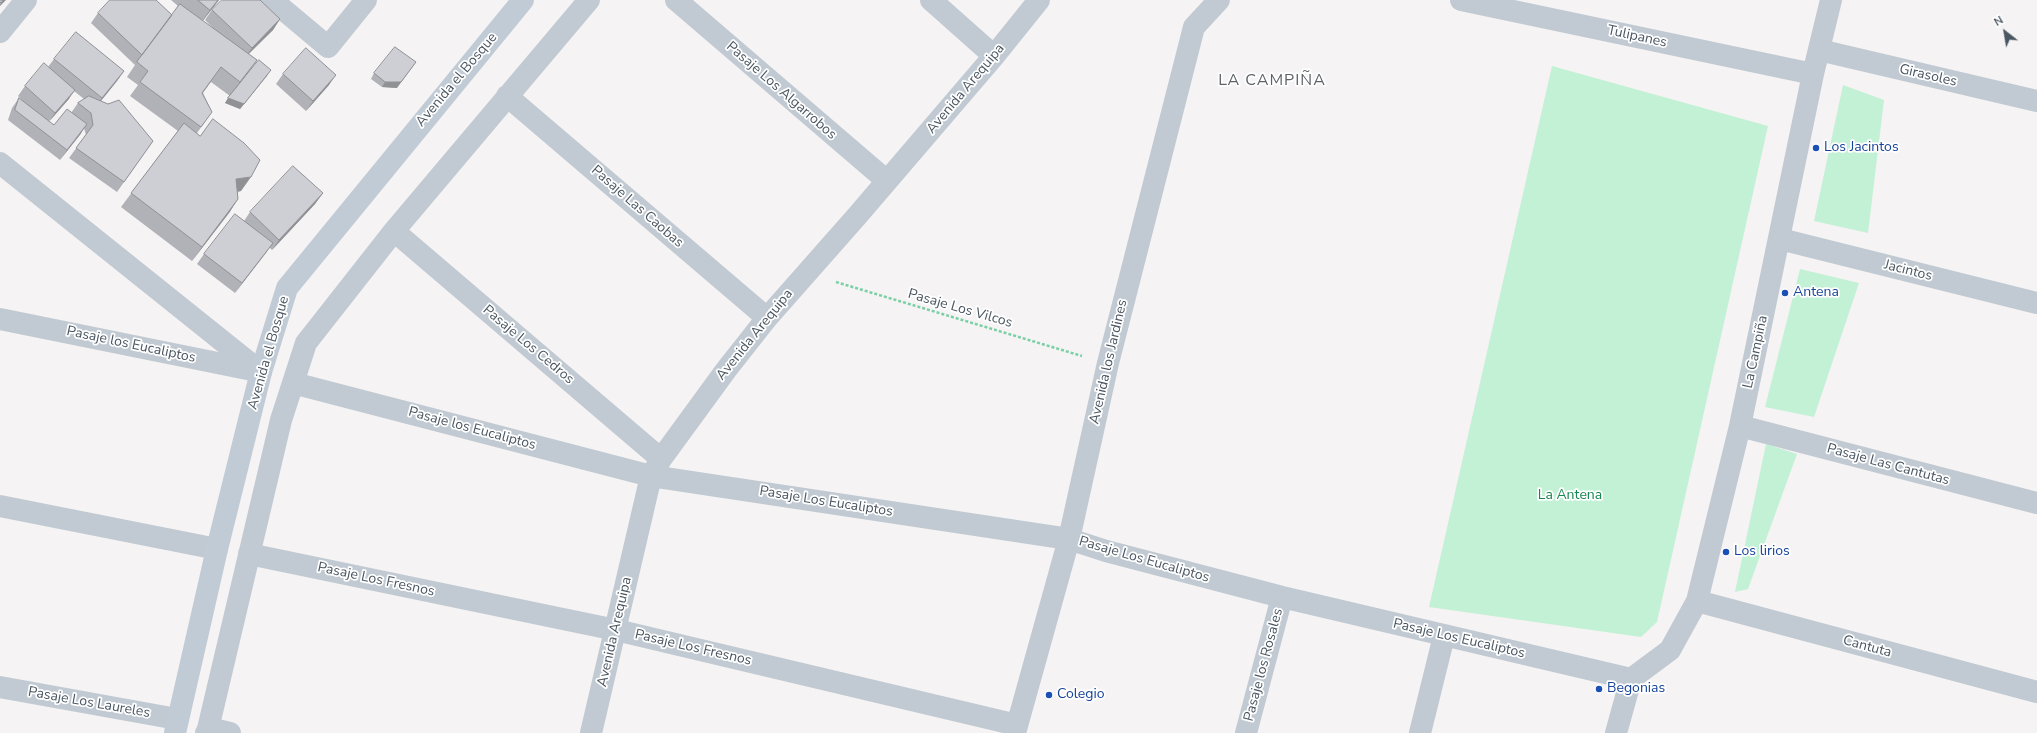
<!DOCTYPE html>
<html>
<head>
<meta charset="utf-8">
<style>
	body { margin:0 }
	#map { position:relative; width:2037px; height:733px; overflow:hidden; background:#f5f3f3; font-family:"Nunito Sans",sans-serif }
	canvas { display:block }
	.north { position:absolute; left:1985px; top:12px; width:40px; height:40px; -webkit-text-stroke:3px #fff; paint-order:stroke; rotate:329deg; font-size:11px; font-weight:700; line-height:16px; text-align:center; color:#4a5661 }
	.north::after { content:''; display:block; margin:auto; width:14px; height:18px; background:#4a5661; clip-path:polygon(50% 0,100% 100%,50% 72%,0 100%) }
</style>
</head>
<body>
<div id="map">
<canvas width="2037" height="733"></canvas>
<div class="north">N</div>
</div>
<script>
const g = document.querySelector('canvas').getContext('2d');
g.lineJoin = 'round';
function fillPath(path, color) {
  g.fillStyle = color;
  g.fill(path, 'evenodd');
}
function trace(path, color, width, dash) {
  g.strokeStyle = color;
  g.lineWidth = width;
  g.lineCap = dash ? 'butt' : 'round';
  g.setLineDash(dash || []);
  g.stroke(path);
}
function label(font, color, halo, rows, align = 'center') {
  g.font = font + ' "Nunito Sans",sans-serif';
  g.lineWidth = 3.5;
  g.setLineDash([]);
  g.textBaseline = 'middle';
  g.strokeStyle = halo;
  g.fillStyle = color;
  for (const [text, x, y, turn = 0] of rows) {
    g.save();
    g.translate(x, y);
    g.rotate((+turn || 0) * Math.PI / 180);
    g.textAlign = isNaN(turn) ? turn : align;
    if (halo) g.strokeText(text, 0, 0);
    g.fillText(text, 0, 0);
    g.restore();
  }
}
fillPath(new Path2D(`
	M1552 66 1768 126 1657 622 1641 637 1429 607Z
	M1843 85 1884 100 1868 233 1814 221Z
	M1800 269 1859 283 1814 417 1765 407Z
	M1766 444 1797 454 1748 589 1735 592Z`), '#c3f1d5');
trace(new Path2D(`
	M836 282 1082 356`), '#7ad0a6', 2.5, [3, 2]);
trace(new Path2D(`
	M272 0 328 47 366 0
	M676 0 887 181
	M931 0 994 56
	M1461 0 1813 74
	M0 32 26 0
	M1819 50 2037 101
	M507 96 767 318
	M0 163 261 372
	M394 231 661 459
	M1780 239 2037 303
	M0 319 257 371
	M293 383 651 476 1069 539 1106 551 1282 597 1631 679
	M1740 426 2037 503
	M0 506 217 549
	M249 554 616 630 1017 725
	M1697 601 2037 692
	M1631 679 1670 650 1697 601 1740 426 1813 74 1831 0
	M0 687 177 719
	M206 733 209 728 230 733
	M207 733 281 420 306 343 394 231 589 0
	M591 733 651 476 661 459 726 370 767 318 857 216 994 56 1039 0
	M1015 733 1069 539 1108 363 1194 27 1219 0
	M1246 733 1282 597
	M1420 733 1444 636
	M1616 733 1631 679`), '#c1cad2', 22);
trace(new Path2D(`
	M175 733 217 549 261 372 287 288 523 0`), '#c1cbd6', 22);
fillPath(new Path2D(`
	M171 0H219L203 21 215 30 205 20 212 10 280 19 273 30 249 54 257 60 237 87 268 75 240 109 225 103 230 96 211 82 203 93 212 112 197 133 241 191 238 192V199L229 213 192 261 121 207 178 131 130 96 138 85 127 77 135 65 91 23 98 13 172 15 178 6Z
	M54 59 124 71 117 81 101 101 153 141 117 192 69 158 86 135 84 128 60 160 8 120 12 108 19 98 23 101 18 96 25 86 48 67ZM74 91 84 99 78 103 71 113 54 125 49 121 68 100Z
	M374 73 397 88 382 87 371 79Z
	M283 74 329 85 306 111 276 84Z
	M323 193 315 204 272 250 269 247 235 293 197 264 204 254 244 221 250 212Z`), '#b0b2b7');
fillPath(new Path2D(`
	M3 0H6L0 6V4Z
	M218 0H219L200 24 210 10Z
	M280 19 273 30 244 58 252 48Z
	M257 60 247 74 231 96 240 82Z
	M416 62 397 88 382 87 385 82Z
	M271 70 240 109 225 103 228 98Z
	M124 71 117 81 95 108 102 98Z
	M336 75 329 85 306 111 313 101Z
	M75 90 68 100 48 123 55 113Z
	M87 124 80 135 60 160 67 150Z
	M251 177 241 191 226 193 236 179Z
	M323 193 315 204 272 250 279 240Z
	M238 199 229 213 192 261 202 247Z
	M273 243 266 253 235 293 242 283Z`), '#909195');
const building = new Path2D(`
	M0 0H3L1 3 0 2Z
	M110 0H156L172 15 142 55 98 13Z
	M198 0H218L210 10Z
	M222 0H260L280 19 252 48 212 10Z
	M180 4 257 60 240 82 221 67 202 93 212 112 201 127 140 82 148 71 137 62Z
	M76 32 124 71 102 98 54 59Z
	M395 47 416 62 401 82H385L374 73Z
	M306 48 336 75 313 101 283 74Z
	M259 60 271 70 244 104 228 98Z
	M44 63 75 90 55 113 25 86Z
	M89 96 108 104 119 100 153 141 124 182 76 148 93 125 91 113 78 103Z
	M19 98 54 125 67 109 87 124 67 150 15 110Z
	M213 119 244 143 260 160 251 177 236 179 238 199 202 247 131 193 184 123 200 136Z
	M293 166 323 193 279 240 250 212Z
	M235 214 273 243 242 283 204 254Z`);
fillPath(building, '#cdcfd5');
trace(building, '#909195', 1);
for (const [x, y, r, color] of [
	[1816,148,4,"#1a4fb4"],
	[1785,293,4,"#1a4fb4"],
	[1726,552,4,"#1a4fb4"],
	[1599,689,4,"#1a4fb4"],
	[1049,695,4,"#1a4fb4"]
]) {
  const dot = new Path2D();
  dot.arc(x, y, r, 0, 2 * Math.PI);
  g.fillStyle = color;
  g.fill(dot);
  trace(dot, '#fff', 1.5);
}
label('14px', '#4a5661', '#fff', [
	["Tulipanes",1637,37,12],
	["Girasoles",1928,76,13],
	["Avenida el Bosque",457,80,-50],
	["Avenida Arequipa",966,89,-50],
	["Pasaje Los Algarrobos",781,91,41],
	["Pasaje Las Caobas",637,207,41],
	["Jacintos",1908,271,14],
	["Pasaje Los Vilcos",960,309,16],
	["Avenida Arequipa",755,335,-51],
	["Pasaje los Eucaliptos",131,345,12],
	["Pasaje Los Cedros",528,345,40],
	["La Campiña",1756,352,-78],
	["Avenida el Bosque",269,353,-74],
	["Avenida los Jardines",1109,362,-77],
	["Pasaje los Eucaliptos",472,429,15],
	["Pasaje Las Cantutas",1888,465,15],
	["Pasaje Los Eucaliptos",826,502,9],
	["Pasaje Los Eucaliptos",1144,560,16],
	["Pasaje Los Fresnos",376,580,12],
	["Avenida Arequipa",615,632,-77],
	["Pasaje Los Eucaliptos",1459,639,13],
	["Cantuta",1867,647,15],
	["Pasaje Los Fresnos",693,648,13],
	["Pasaje los Rosales",1264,665,-75],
	["Pasaje Los Laureles",89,703,10]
]);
label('14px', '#164399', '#fff', [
	["Los Jacintos",1824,148],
	["Antena",1793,293],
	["Los lirios",1734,552],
	["Begonias",1607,689],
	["Colegio",1057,695]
], 'left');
label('14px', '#17864f', '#fff', [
	["La Antena",1570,496]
]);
g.letterSpacing = '1px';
label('16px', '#5f6368', '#fff', [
	["LA CAMPIÑA",1272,81]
]);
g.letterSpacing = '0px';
</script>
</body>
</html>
